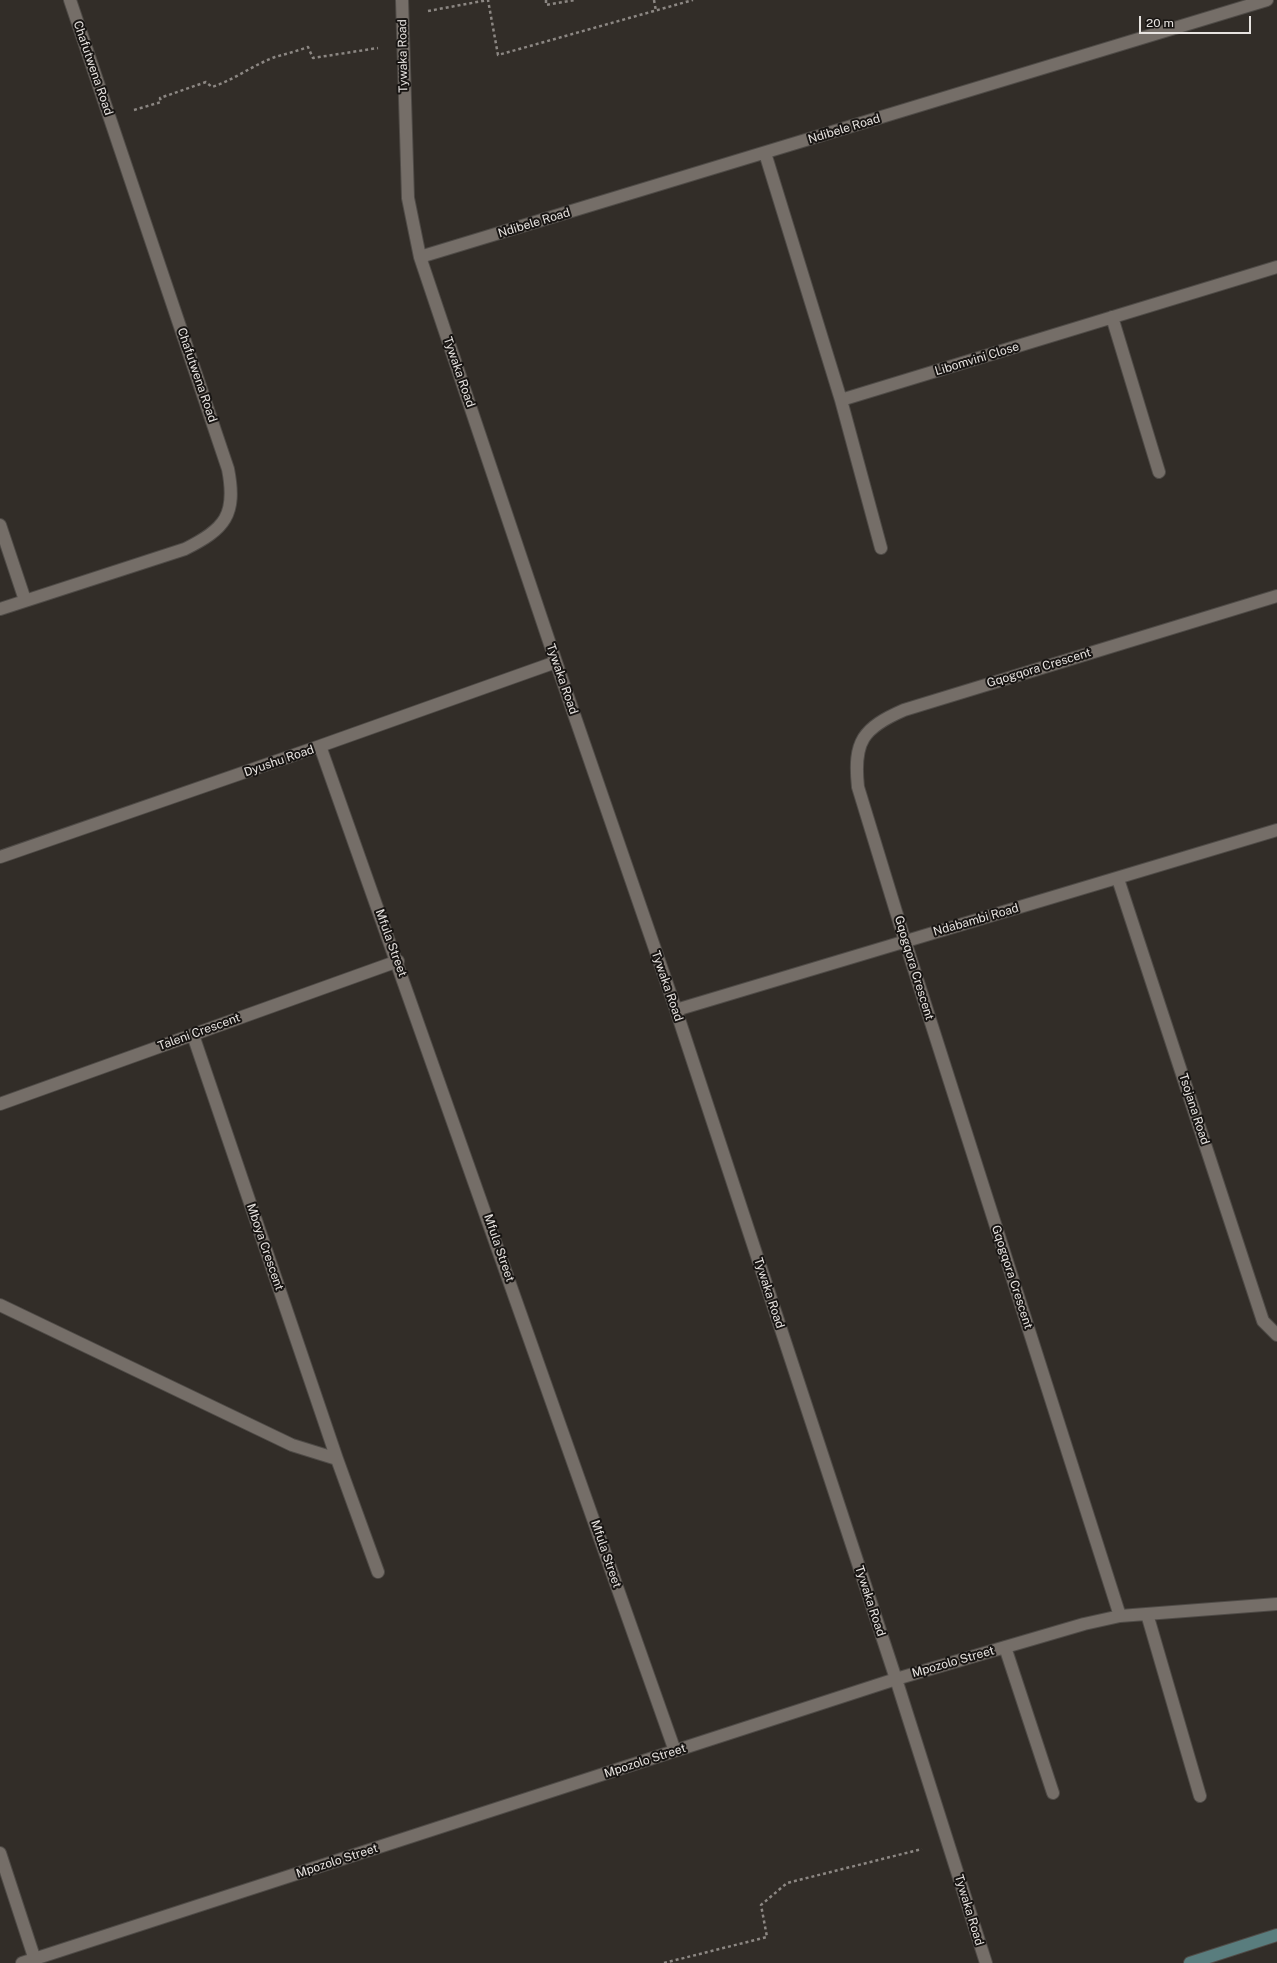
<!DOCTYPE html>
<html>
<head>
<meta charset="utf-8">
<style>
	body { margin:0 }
	#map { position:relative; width:1277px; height:1963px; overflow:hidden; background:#322d28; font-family:"Public Sans",sans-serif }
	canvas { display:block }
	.scale { position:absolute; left:1139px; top:16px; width:112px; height:18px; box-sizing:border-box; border:2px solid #e7e3e0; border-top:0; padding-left:5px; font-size:12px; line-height:14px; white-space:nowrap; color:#e7e3e0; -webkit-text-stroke:3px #181513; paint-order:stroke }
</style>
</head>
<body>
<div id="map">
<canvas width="1277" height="1963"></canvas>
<div class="scale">20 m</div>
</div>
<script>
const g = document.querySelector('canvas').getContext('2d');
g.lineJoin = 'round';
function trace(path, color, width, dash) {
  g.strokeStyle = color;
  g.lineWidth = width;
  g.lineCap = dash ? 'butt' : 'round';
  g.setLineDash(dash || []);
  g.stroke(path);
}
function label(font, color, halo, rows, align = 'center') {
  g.font = font + ' "Public Sans",sans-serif';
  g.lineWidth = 4;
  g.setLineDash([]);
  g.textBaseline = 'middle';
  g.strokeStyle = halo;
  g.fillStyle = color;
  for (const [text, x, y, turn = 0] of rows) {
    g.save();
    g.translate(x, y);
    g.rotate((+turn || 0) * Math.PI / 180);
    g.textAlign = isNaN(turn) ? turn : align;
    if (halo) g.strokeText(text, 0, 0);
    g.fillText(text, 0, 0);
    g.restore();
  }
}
const minor = new Path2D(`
	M402 0 408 198 420 257 556 662 676 1010 896 1679 986 1963
	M765 153 841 400 881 548
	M420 257 1267 0
	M1112 317 1159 472
	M841 400 1277 267
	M0 525 25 600
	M0 609 185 549C225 529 237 515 228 469L70 0
	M320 746 675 1751
	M0 857 320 746 556 662
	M1118 879 1263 1321 1277 1335
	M676 1010 1277 830
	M193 1035 337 1459 378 1572
	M0 1104 398 961
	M0 1305 292 1445 337 1459
	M1147 1614 1200 1796
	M1120 1616 905 941 858 787C853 741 863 728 904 710L1277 596
	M1005 1647 1053 1793
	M0 1853 36 1963
	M22 1963 896 1679 1084 1624 1120 1616 1277 1604`);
const secondary = new Path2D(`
	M1190 1963 1277 1935`);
trace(minor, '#4f4b47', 14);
trace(secondary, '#4f4b47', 14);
trace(new Path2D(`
	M546 0V5L575 0
	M654 0 656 11
	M428 11 488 0 498 55 693 0
	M134 110 161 102 160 98 206 82 212 87C234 80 253 65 275 57 286 54 297 51 308 47L313 58 378 48
	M664 1963 767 1937 761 1905 787 1883 922 1849`), '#8c8783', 2.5, [3, 3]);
trace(minor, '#756e68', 12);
trace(secondary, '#597d7e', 12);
label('12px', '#e7e3e0', '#181513', [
	["Tywaka Road",403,56,-91],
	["Chafutwena Road",93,68,71],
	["Ndibele Road",844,129,-17],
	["Ndibele Road",534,223,-17],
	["Libomvini Close",977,359,-17],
	["Tywaka Road",459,372,71],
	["Chafutwena Road",197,375,71],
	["Gqogqora Crescent",1039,668,-17],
	["Tywaka Road",562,679,71],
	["Dyushu Road",279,761,-19],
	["Ndabambi Road",976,920,-16],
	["Mfula Street",391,943,70],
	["Gqogqora Crescent",914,968,73],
	["Tywaka Road",667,986,71],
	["Taleni Crescent",199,1032,-20],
	["Tsojana Road",1194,1109,72],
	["Mboya Crescent",265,1247,71],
	["Mfula Street",499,1248,71],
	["Gqogqora Crescent",1012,1277,72],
	["Tywaka Road",769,1293,72],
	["Mfula Street",606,1554,71],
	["Tywaka Road",870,1601,72],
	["Mpozolo Street",953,1662,-16],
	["Mpozolo Street",645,1761,-18],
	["Mpozolo Street",337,1861,-18],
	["Tywaka Road",969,1910,73]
]);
</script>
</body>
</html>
